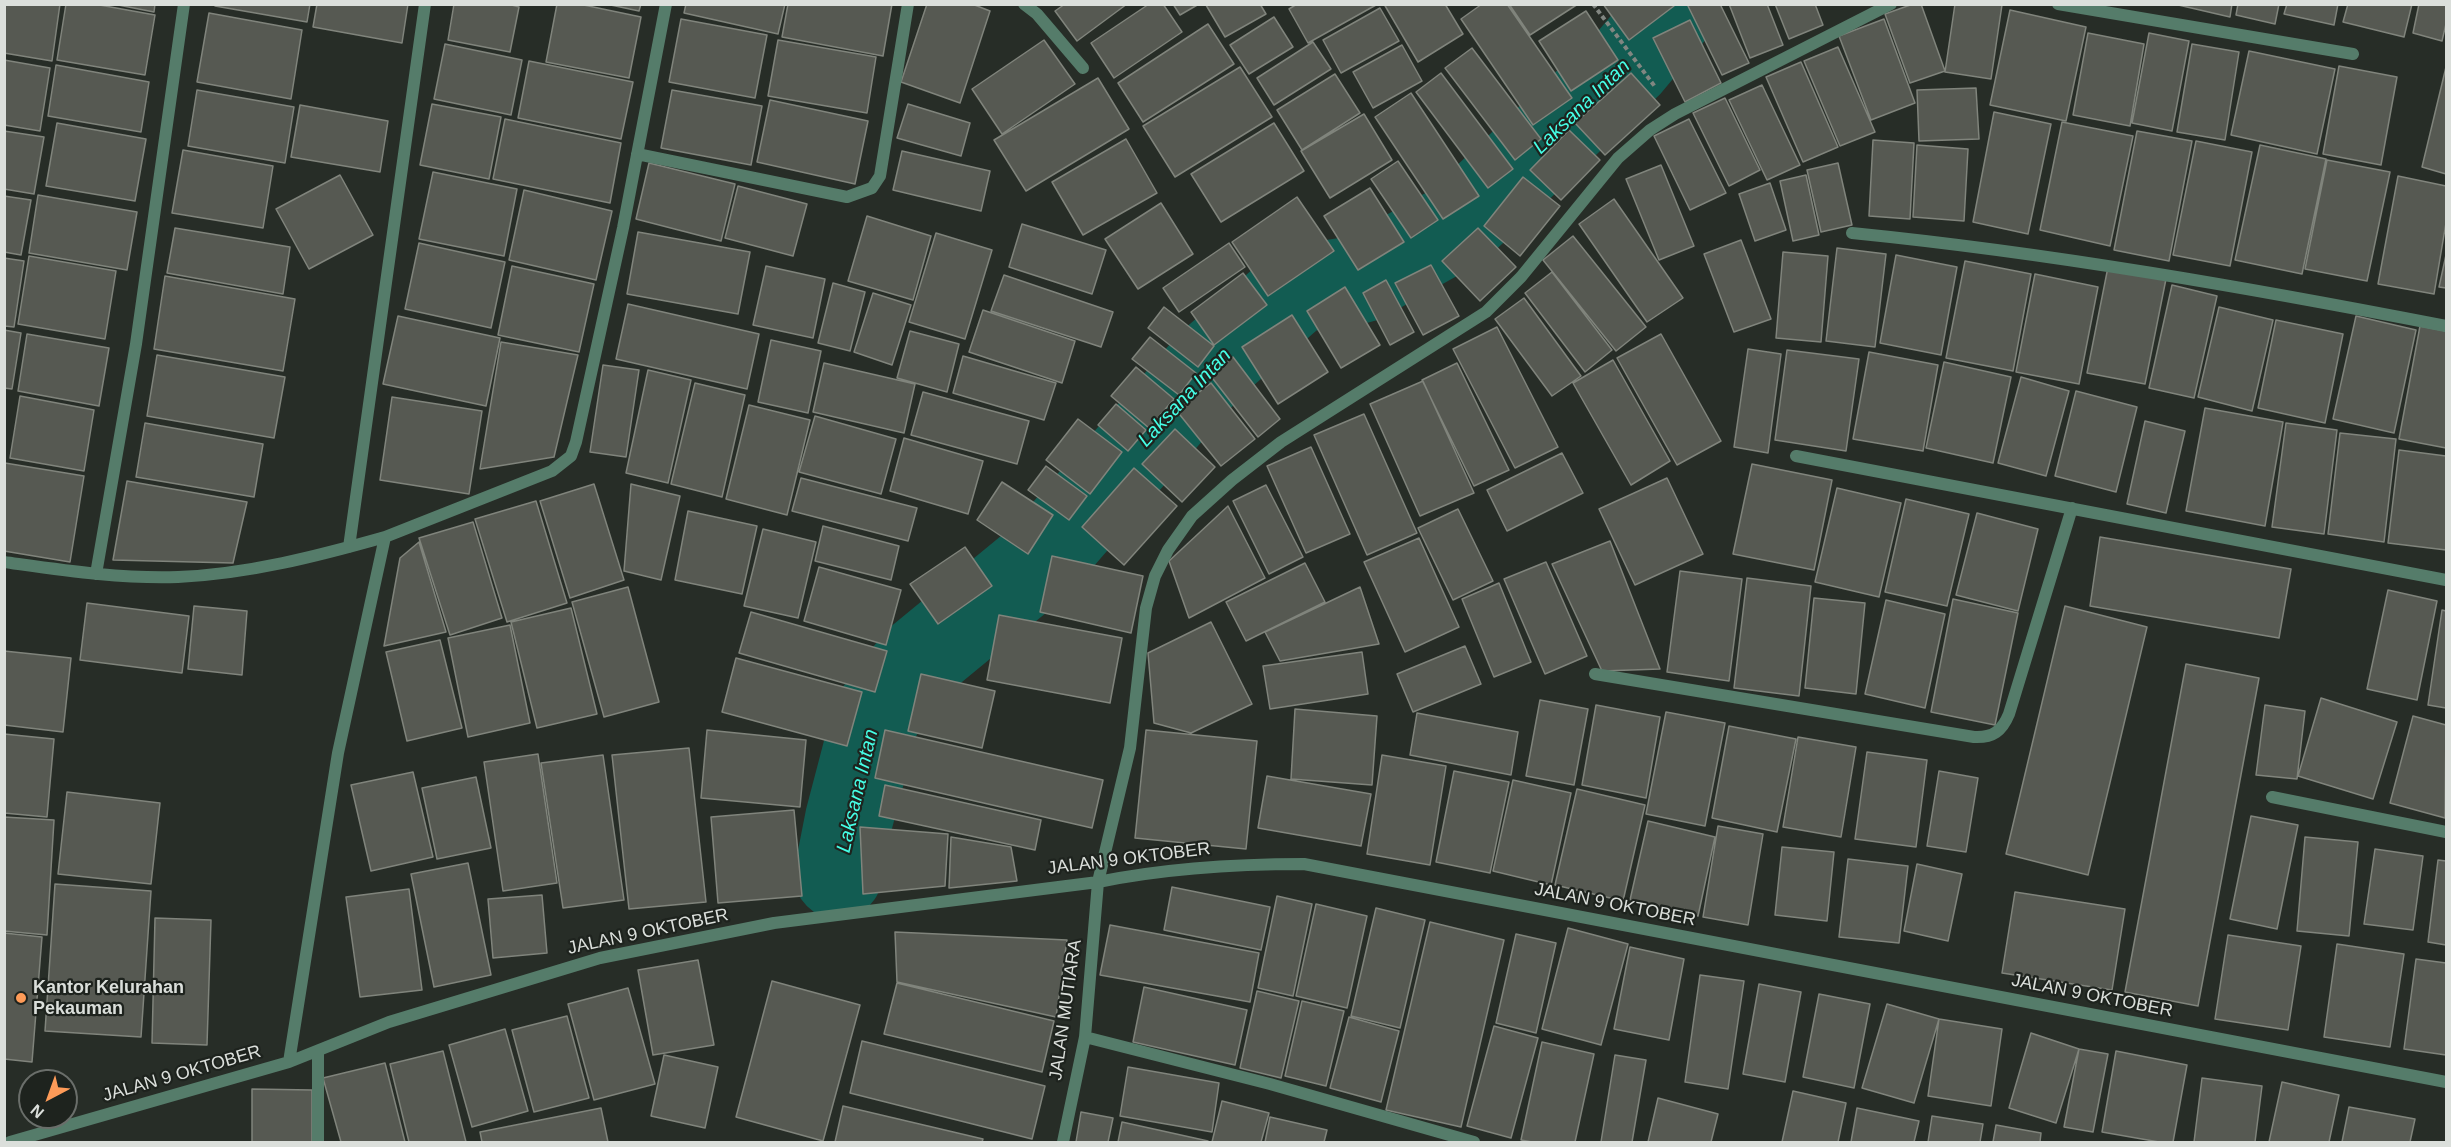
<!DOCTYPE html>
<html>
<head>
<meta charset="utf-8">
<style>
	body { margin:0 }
	#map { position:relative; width:2451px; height:1147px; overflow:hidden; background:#272d27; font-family:Arial,sans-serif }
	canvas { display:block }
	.frame { position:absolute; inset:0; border:6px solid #dbdfdb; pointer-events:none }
	.north { position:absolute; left:18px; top:1069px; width:60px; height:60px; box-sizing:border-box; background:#1e231e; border:2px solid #6a6e6a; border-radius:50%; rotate:221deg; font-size:16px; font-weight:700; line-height:24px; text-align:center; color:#dbdfdb }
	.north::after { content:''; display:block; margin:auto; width:21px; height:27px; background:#fe9b58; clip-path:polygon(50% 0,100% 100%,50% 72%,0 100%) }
</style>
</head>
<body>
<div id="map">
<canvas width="2451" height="1147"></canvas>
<div class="frame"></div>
<div class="north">N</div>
</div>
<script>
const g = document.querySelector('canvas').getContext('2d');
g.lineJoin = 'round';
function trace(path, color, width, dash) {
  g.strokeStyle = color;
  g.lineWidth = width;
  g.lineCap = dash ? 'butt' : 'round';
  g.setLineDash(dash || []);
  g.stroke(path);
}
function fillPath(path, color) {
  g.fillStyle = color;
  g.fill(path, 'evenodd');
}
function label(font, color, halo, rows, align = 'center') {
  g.font = font + ' Arial,sans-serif';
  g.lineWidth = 4.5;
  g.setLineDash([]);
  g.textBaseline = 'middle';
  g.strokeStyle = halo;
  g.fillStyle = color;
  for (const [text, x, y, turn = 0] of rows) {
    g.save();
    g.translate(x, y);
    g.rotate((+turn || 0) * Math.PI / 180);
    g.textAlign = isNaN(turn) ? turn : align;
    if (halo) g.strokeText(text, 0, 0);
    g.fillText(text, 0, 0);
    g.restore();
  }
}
trace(new Path2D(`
	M838 875 849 819 876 716 917 662 1041 560 1210 365 1297 289 1362 279 1458 225 1628 64 1678 4`), '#125c52', 88);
const building = new Path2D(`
	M4 4H60L52 61 4 53Z
	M66 4H94L155 15 145 75 57 60Z
	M113 4H155L154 12Z
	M215 4H310L307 22 215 6Z
	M317 4H408L402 43 313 27Z
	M454 4H508L519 7 510 52 448 40Z
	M557 4H579L641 17 629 78 546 62Z
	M606 4H641L639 11Z
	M686 4H785L778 34 684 13Z
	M788 4H892L883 56 782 37Z
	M927 4H972L990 11 960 103 901 82Z
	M1065 4H1127L1077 41 1055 11Z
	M1149 4H1163L1182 32 1114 78 1091 43Z
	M1173 4H1199L1180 15Z
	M1260 4 1266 14 1225 37 1206 5Z
	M1297 4H1376V5L1308 43 1289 9Z
	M1384 4H1445L1463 34 1418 62Z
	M1482 4H1507L1572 98 1533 125 1461 19Z
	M1509 4H1578L1530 35Z
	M1603 4H1673L1674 6 1629 40Z
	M1687 4H1720L1749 63 1722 75Z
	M1729 4H1767L1783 45 1750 58Z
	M1775 4H1815L1823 25 1789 39Z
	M1913 4H1921L1945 71 1910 83 1885 14Z
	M1955 4 2002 5 1991 79 1945 72Z
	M2174 4H2232L2230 17Z
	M2238 4H2279L2275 24 2236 15Z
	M2287 4H2338L2334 25 2284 14Z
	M2348 4H2412L2404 37 2343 22Z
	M2419 4H2446V24L2442 41 2413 33Z
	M1380 8 1399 41 1341 73 1323 40Z
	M2010 10 2086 27 2066 121 1990 105Z
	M1586 11 1618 60 1571 91 1539 41Z
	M209 13 302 30 291 99 197 82Z
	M1274 17 1293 47 1249 74 1230 45Z
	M681 19 767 35 755 98 669 82Z
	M1884 19 1915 103 1871 120 1839 36Z
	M1690 20 1721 83 1685 102 1653 38Z
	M1208 24 1234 64 1143 122 1118 83Z
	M2088 33 2144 44 2130 126 2073 115Z
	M2149 33 2189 41 2172 131 2132 123Z
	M778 40 876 57 867 113 768 96Z
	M1044 40 1075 84 1002 134 972 89Z
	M1313 42 1331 69 1274 105 1257 78Z
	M445 44 522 60 511 115 434 99Z
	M2192 44 2239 52 2225 140 2177 132Z
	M1402 45 1422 81 1373 108 1353 72Z
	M1838 47 1875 132 1840 146 1804 61Z
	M1472 48 1541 139 1515 160 1445 68Z
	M2249 51 2335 69 2317 154 2231 135Z
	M4 60 50 68 40 131 4 125Z
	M529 61 633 82 621 139 518 118Z
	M1801 62 1838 147 1803 162 1766 77Z
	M56 65 149 82 141 132 48 116Z
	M2339 66 2397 77 2381 165 2323 154Z
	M1240 67 1272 117 1175 177 1143 126Z
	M2446 67V174L2422 167Z
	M1441 73 1513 169 1488 188 1416 92Z
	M1631 73 1660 105 1605 155 1575 123Z
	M1335 74 1360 113 1302 150 1277 110Z
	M1098 78 1129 129 1026 191 994 140Z
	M1762 85 1800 165 1767 180 1729 100Z
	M1976 88 1979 139 1919 141 1917 90Z
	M197 90 294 107 285 163 188 146Z
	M672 90 762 106 751 165 661 148Z
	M1411 93 1479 196 1443 219 1375 117Z
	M1725 98 1760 170 1729 186 1693 113Z
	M770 100 868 121 855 184 757 162Z
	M432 104 501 117 489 179 420 165Z
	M908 104 970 123 961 156 897 138Z
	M300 105 388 121 380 172 291 157Z
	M1994 112 2051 124 2028 234 1973 222Z
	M1364 114 1392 160 1330 198 1301 151Z
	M505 119 621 143 610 203 493 179Z
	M1689 119 1726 193 1690 210 1654 136Z
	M2062 122 2133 136 2110 246 2040 230Z
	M57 123 146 139 135 201 46 186Z
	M1274 123 1304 171 1221 222 1191 174Z
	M1569 130 1600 160 1561 200 1530 170Z
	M4 131 44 137 34 194 4 189Z
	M2137 131 2192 141 2169 261 2114 250Z
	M1126 139 1157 193 1083 235 1052 182Z
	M1873 140 1914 143 1910 219 1869 216Z
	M2196 141 2252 152 2230 266 2173 255Z
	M1917 145 1968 149 1964 221 1913 217Z
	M2260 145 2326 159 2302 274 2235 260Z
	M183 150 273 166 263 228 172 213Z
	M902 151 990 171 981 211 893 190Z
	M2327 160 2390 172 2367 281 2305 269Z
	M1398 161 1438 220 1411 238 1371 179Z
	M649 163 735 184 721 241 636 219Z
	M1838 163 1852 225 1821 232 1807 170Z
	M1661 165 1694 246 1659 260 1626 179Z
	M433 172 517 189 504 256 419 239Z
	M340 175 373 235 309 269 276 209Z
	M1806 175 1819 235 1793 241 1780 181Z
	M2398 176 2446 186V223L2434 294 2378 284Z
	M1523 177 1560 206 1520 256 1484 226Z
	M1770 183 1786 230 1755 241 1739 194Z
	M738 186 807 204 793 256 725 238Z
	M1370 188 1404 242 1358 270 1324 216Z
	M524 190 612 211 596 280 509 260Z
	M38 195 137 212 127 270 29 253Z
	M4 196 31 200 21 255 4 252Z
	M1297 197 1334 251 1268 296 1232 242Z
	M1614 199 1683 298 1647 322 1579 224Z
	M1161 203 1193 254 1138 289 1105 239Z
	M867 216 931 236 913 300 848 281Z
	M1022 224 1106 250 1092 294 1009 267Z
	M175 228 290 247 283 294 167 273Z
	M1478 228 1516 267 1480 301 1442 261Z
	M638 232 750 252 738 314 627 294Z
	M936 233 992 250 965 339 909 322Z
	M1573 236 1646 327 1616 351 1543 260Z
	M1741 240 1771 319 1734 332 1704 254Z
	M419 243 505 262 491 328 405 309Z
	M1229 243 1245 267 1179 312 1163 288Z
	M1837 248 1886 254 1875 347 1826 341Z
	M1783 252 1828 256 1821 342 1776 338Z
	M1896 255 1957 267 1941 355 1880 343Z
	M2446 255V288L2439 287Z
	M29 256 116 271 105 339 18 324Z
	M4 258 24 261 14 327 4 326Z
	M1965 261 2031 274 2013 371 1946 358Z
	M1431 265 1459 316 1423 335 1395 283Z
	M512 266 594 284 579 352 498 335Z
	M766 266 825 279 813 338 753 325Z
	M2108 267 2166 279 2145 384 2087 373Z
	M1552 272 1612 350 1585 372 1525 293Z
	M1243 273 1267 305 1214 345 1191 312Z
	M2035 274 2098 287 2079 384 2016 372Z
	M1004 275 1113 312 1101 347 991 311Z
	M165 276 295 299 283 371 154 349Z
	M1386 280 1414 332 1390 345 1363 293Z
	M833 283 865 292 850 351 818 343Z
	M2172 285 2217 296 2194 398 2149 388Z
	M1345 287 1380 345 1341 368 1307 311Z
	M873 293 911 305 892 365 854 352Z
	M1524 298 1581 376 1552 396 1495 319Z
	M628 304 759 334 747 389 616 359Z
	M1164 307 1214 346 1198 367 1148 328Z
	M2219 307 2273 320 2252 411 2198 397Z
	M983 310 1075 341 1062 383 969 352Z
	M1292 315 1328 372 1278 404 1242 347Z
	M398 316 500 338 486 406 383 384Z
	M2356 316 2416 330 2394 433 2333 419Z
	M2276 320 2343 334 2325 423 2258 408Z
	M2420 326 2446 331V448L2399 439Z
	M1497 327 1558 447 1515 468 1453 349Z
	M4 330 21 333 12 389 4 388Z
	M910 331 959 344 947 392 897 378Z
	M27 334 109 348 99 406 18 391Z
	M1661 334 1721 441 1677 465 1617 358Z
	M1150 337 1196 373 1179 395 1132 359Z
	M771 340 821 351 808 413 758 402Z
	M501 342 578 355 554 457 480 469Z
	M1748 349 1781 354 1768 453 1734 447Z
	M1787 350 1859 359 1846 451 1775 440Z
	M1869 352 1938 365 1923 451 1853 439Z
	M157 355 285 377 274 438 147 416Z
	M963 356 1056 383 1044 420 953 393Z
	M1233 357 1280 419 1258 437 1210 375Z
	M1613 360 1670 461 1631 485 1573 383Z
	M1944 362 2011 377 1993 463 1926 448Z
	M824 363 915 384 904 433 813 412Z
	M1457 363 1509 470 1474 486 1422 380Z
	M603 365 639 370 626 457 590 452Z
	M1136 367 1174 399 1149 428 1111 396Z
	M648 370 691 380 668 483 626 473Z
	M2021 377 2069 391 2046 476 1998 463Z
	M1423 381 1474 493 1420 516 1370 404Z
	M695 383 745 395 722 497 671 484Z
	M1211 383 1255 439 1221 466 1176 410Z
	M2076 391 2137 407 2116 492 2055 476Z
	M923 392 1029 421 1017 464 911 435Z
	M20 396 94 410 84 471 10 458Z
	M392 397 482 411 469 494 380 480Z
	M1116 404 1146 430 1128 451 1098 425Z
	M749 405 810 420 787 515 726 499Z
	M2205 408 2283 422 2265 526 2186 511Z
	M1364 414 1417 533 1367 555 1314 435Z
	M815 416 896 439 881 494 799 472Z
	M1078 419 1122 452 1090 494 1046 460Z
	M2145 421 2185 431 2166 513 2127 504Z
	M145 423 263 444 254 497 136 477Z
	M2286 423 2337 430 2324 534 2272 527Z
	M1175 429 1215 467 1182 502 1142 464Z
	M2340 433 2396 439 2384 542 2328 534Z
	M904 438 983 461 968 514 890 491Z
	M1311 447 1350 534 1306 553 1267 466Z
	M2399 450 2446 456V550L2388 543Z
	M1562 453 1583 493 1507 531 1487 490Z
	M5 463 84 476 70 562 4 551Z
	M1752 464 1832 480 1814 570 1733 554Z
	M1046 466 1087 496 1069 520 1028 490Z
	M1134 468 1177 506 1124 565 1082 527Z
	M801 478 917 508 908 541 792 511Z
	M1667 478 1703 554 1635 585 1599 509Z
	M127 481 247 502 233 563 113 560Z
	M1002 482 1053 515 1028 554 977 520Z
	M594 484 624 580 570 598 540 501Z
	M631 484 680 496 661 580 624 571Z
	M1266 485 1303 557 1269 574 1233 501Z
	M1837 488 1901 503 1879 597 1815 582Z
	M1906 499 1969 514 1947 606 1885 592Z
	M536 501 567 603 507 622 475 519Z
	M1228 506 1265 578 1189 618 1169 561Z
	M1458 509 1493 581 1453 600 1418 528Z
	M688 511 757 526 742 594 675 580Z
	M1977 513 2038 529 2018 611 1956 595Z
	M473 522 502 618 450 635 419 538Z
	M823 526 899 546 891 580 815 561Z
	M763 529 816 542 798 618 744 606Z
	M2100 537 2291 569 2279 638 2090 606Z
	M1419 538 1459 627 1405 652 1364 562Z
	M1610 541 1660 669 1602 671 1552 564Z
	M419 542 446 632 384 646 400 558Z
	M965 547 992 586 938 624 910 584Z
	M1052 556 1143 576 1131 633 1040 612Z
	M1546 562 1587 656 1545 674 1504 579Z
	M1305 563 1325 602 1246 641 1226 602Z
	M819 567 901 590 886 645 804 621Z
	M1680 571 1742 579 1729 681 1667 672Z
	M1747 578 1811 586 1799 696 1734 688Z
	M1499 583 1531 662 1494 677 1462 599Z
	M628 587 659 702 604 717 572 602Z
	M1360 587 1379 644 1280 661 1265 632Z
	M2388 590 2437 601 2417 700 2367 689Z
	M1814 598 1865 603 1856 694 1805 688Z
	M1953 599 2018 613 1995 725 1931 712Z
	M1886 600 1945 614 1925 708 1865 694Z
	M87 603 189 616 182 673 80 660Z
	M194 606 247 611 242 675 188 669Z
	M2065 606 2147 627 2088 875 2006 854Z
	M571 608 597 714 537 728 511 622Z
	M2442 610 2446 611V708L2428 705Z
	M751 612 887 651 875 692 739 653Z
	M999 615 1122 638 1110 703 987 680Z
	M1211 622 1252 704 1191 733 1154 723 1148 653Z
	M510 625 530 723 468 737 448 638Z
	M440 640 462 728 407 741 386 652Z
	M1465 646 1481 684 1413 712 1397 674Z
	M4 651 71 658 63 732 4 725Z
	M1362 652 1368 694 1270 709 1263 666Z
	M736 658 862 692 847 746 722 712Z
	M2186 664 2259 678 2198 1006 2125 992Z
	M921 674 995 691 982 748 908 731Z
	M2321 698 2397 722 2373 799 2298 776Z
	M1540 700 1588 709 1574 785 1526 776Z
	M1596 705 1660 717 1646 798 1582 785Z
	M2265 705 2305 711 2297 779 2256 775Z
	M1295 709 1377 716 1372 785 1291 779Z
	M1666 712 1725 723 1705 826 1646 814Z
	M1417 713 1518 732 1511 775 1410 755Z
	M2413 716 2446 725 2445 818 2390 803Z
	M1729 726 1796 739 1777 832 1712 818Z
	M707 730 806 740 800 807 701 798Z
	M885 730 1103 780 1092 828 875 778Z
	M1146 730 1257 741 1246 849 1135 838Z
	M4 734 54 739 47 817 4 813Z
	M1798 737 1856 747 1841 837 1783 827Z
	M689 748 706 902 629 909 612 755Z
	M1867 752 1927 760 1916 847 1855 839Z
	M538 754 557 883 503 891 484 762Z
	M603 755 624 900 563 908 541 763Z
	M1382 755 1446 766 1430 865 1367 854Z
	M1454 771 1509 782 1490 873 1436 862Z
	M1939 771 1978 778 1966 852 1927 846Z
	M413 772 433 857 371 871 351 785Z
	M1267 776 1371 794 1361 846 1258 828Z
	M476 777 491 848 437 859 422 788Z
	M1513 780 1571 793 1551 885 1493 871Z
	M885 785 1041 820 1035 850 879 816Z
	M1577 789 1645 805 1623 901 1555 885Z
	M67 792 160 803 151 884 58 874Z
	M794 810 802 896 718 903 711 817Z
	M2251 816 2298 825 2277 929 2230 919Z
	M4 817 54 820 47 935 4 931Z
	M1648 821 1715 837 1698 916 1630 900Z
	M1718 826 1763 834 1748 925 1703 917Z
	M860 827 948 834 945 886 863 894Z
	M951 837 1011 847 1017 881 949 888Z
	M2305 837 2358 842 2349 936 2297 931Z
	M1782 847 1834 852 1827 921 1775 915Z
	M2375 849 2423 856 2413 930 2364 924Z
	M1848 859 1908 866 1899 943 1839 937Z
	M2438 860 2446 861V945L2428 942Z
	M468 863 491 975 434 987 411 874Z
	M1917 864 1962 874 1948 941 1904 931Z
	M55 884 151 891 141 1037 45 1031Z
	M1172 887 1270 907 1261 950 1164 930Z
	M409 889 422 990 360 997 346 897Z
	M2015 892 2125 909 2112 990 2002 973Z
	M542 895 547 953 493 958 488 899Z
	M1277 896 1312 904 1293 996 1258 988Z
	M1316 904 1367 916 1347 1008 1296 996Z
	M1376 908 1425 920 1400 1028 1351 1016Z
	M155 918 211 920 207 1045 152 1043Z
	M1430 922 1504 940 1461 1127 1386 1110Z
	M1110 925 1259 953 1250 1002 1100 975Z
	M1568 928 1628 944 1601 1045 1542 1029Z
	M895 932 1067 940 1056 1017 897 982Z
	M4 933 42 937 32 1062 4 1059Z
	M1516 934 1556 943 1536 1033 1496 1023Z
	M2228 935 2301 946 2288 1030 2215 1019Z
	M2337 944 2404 954 2390 1047 2324 1037Z
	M1630 947 1684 959 1669 1040 1614 1029Z
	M2416 959 2446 963V1055L2404 1049Z
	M698 960 714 1045 653 1055 638 970Z
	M1700 975 1744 981 1728 1089 1685 1082Z
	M772 981 860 1005 823 1141 736 1117Z
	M897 983 1054 1021 1042 1072 884 1034Z
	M1759 984 1801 992 1785 1082 1743 1074Z
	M1144 987 1247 1010 1235 1065 1133 1042Z
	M628 988 655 1084 594 1100 568 1004Z
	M1257 991 1299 1001 1281 1078 1240 1068Z
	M1819 994 1870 1004 1854 1088 1803 1077Z
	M1302 1001 1344 1011 1326 1086 1285 1076Z
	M1887 1004 1939 1019 1914 1103 1862 1088Z
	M567 1016 589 1098 534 1112 512 1030Z
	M1349 1017 1399 1031 1381 1102 1330 1088Z
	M1939 1019 2002 1029 1991 1106 1928 1096Z
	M1494 1026 1538 1038 1511 1138 1467 1126Z
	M505 1029 528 1111 472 1127 449 1045Z
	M2031 1033 2079 1049 2056 1123 2009 1108Z
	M862 1041 1045 1086 1032 1139 850 1093Z
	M1542 1042 1594 1054 1575 1142H1532L1521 1140Z
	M2079 1049 2108 1054 2093 1132 2064 1127Z
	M443 1051 466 1142H409L390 1064Z
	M2116 1051 2187 1065 2173 1142H2159L2102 1132Z
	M664 1055 718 1067 705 1128 651 1116Z
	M1615 1055 1646 1060 1632 1142H1601Z
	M385 1063 405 1142H341L323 1078Z
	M1128 1067 1219 1083 1212 1132 1120 1116Z
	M2202 1078 2262 1086 2255 1142H2194Z
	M2282 1082 2339 1095 2329 1142H2269Z
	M252 1089 312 1090V1142H252Z
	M1793 1091 1846 1103 1838 1142H1782Z
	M1658 1098 1718 1114 1711 1142H1648Z
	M1222 1101 1269 1113 1261 1142H1212Z
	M843 1106 983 1139 982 1142H835Z
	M2349 1107 2415 1119 2410 1142H2342Z
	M601 1108 608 1142H482L480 1132Z
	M1857 1108 1919 1121 1914 1142H1851Z
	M1081 1112 1113 1118 1108 1142H1076Z
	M1932 1116 1983 1124 1980 1142H1928Z
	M1270 1117 1327 1130 1324 1142H1265Z
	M1122 1122 1208 1141V1142H1118Z
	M1996 1125 2041 1133 2040 1142H1993Z`);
fillPath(building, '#565952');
trace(building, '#80847c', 1.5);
trace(new Path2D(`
	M1593 4 1656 88`), '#818681', 4, [4.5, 3]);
trace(new Path2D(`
	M1024 4 1037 14 1083 68
	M2058 4 2353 54
	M637 154 847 197 872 188 880 176 908 4
	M1852 233C2052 253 2250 288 2446 326
	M1796 456 2446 580
	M385 537 552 471 571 456 576 442 623 228 666 4
	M349 547 425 4
	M4 562C62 570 120 579 178 577 248 574 318 556 385 537L338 753 289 1062
	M96 574 136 344 184 4
	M1595 674 1974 737C1993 738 2002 731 2009 714L2072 508
	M2272 797 2446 832
	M1085 1037 1270 1084 1474 1142
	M10 1142 289 1062 389 1022 600 958 774 923 1098 882C1167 868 1235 864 1304 864L2446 1082
	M318 1142V1051
	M1063 1142 1085 1037 1098 882 1130 748 1146 608 1155 576 1168 550 1192 516 1232 480 1281 442 1486 312 1521 277 1618 158 1650 130 1675 114 1891 4`), '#557c6a', 12);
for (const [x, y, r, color] of [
	[21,998,6,"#fe9b58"]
]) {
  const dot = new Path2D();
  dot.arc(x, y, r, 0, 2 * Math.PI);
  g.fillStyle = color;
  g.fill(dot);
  trace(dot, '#1e231e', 2);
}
label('18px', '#dbdfdb', '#1e231e', [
	["JALAN 9 OKTOBER",1129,859,-7],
	["JALAN 9 OKTOBER",1615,905,11],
	["JALAN 9 OKTOBER",648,932,-12],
	["JALAN 9 OKTOBER",2092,996,11],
	["JALAN MUTIARA",1066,1010,-82],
	["JALAN 9 OKTOBER",182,1074,-16]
]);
label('bold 18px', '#dbdfdb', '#1e231e', [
	["Kantor Kelurahan",33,988],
	["Pekauman",33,1009]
], 'left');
label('italic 20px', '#45fee6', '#1e231e', [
	["Laksana Intan",1582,107,-44],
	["Laksana Intan",1185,398,-47],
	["Laksana Intan",858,791,-77]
]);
</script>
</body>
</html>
